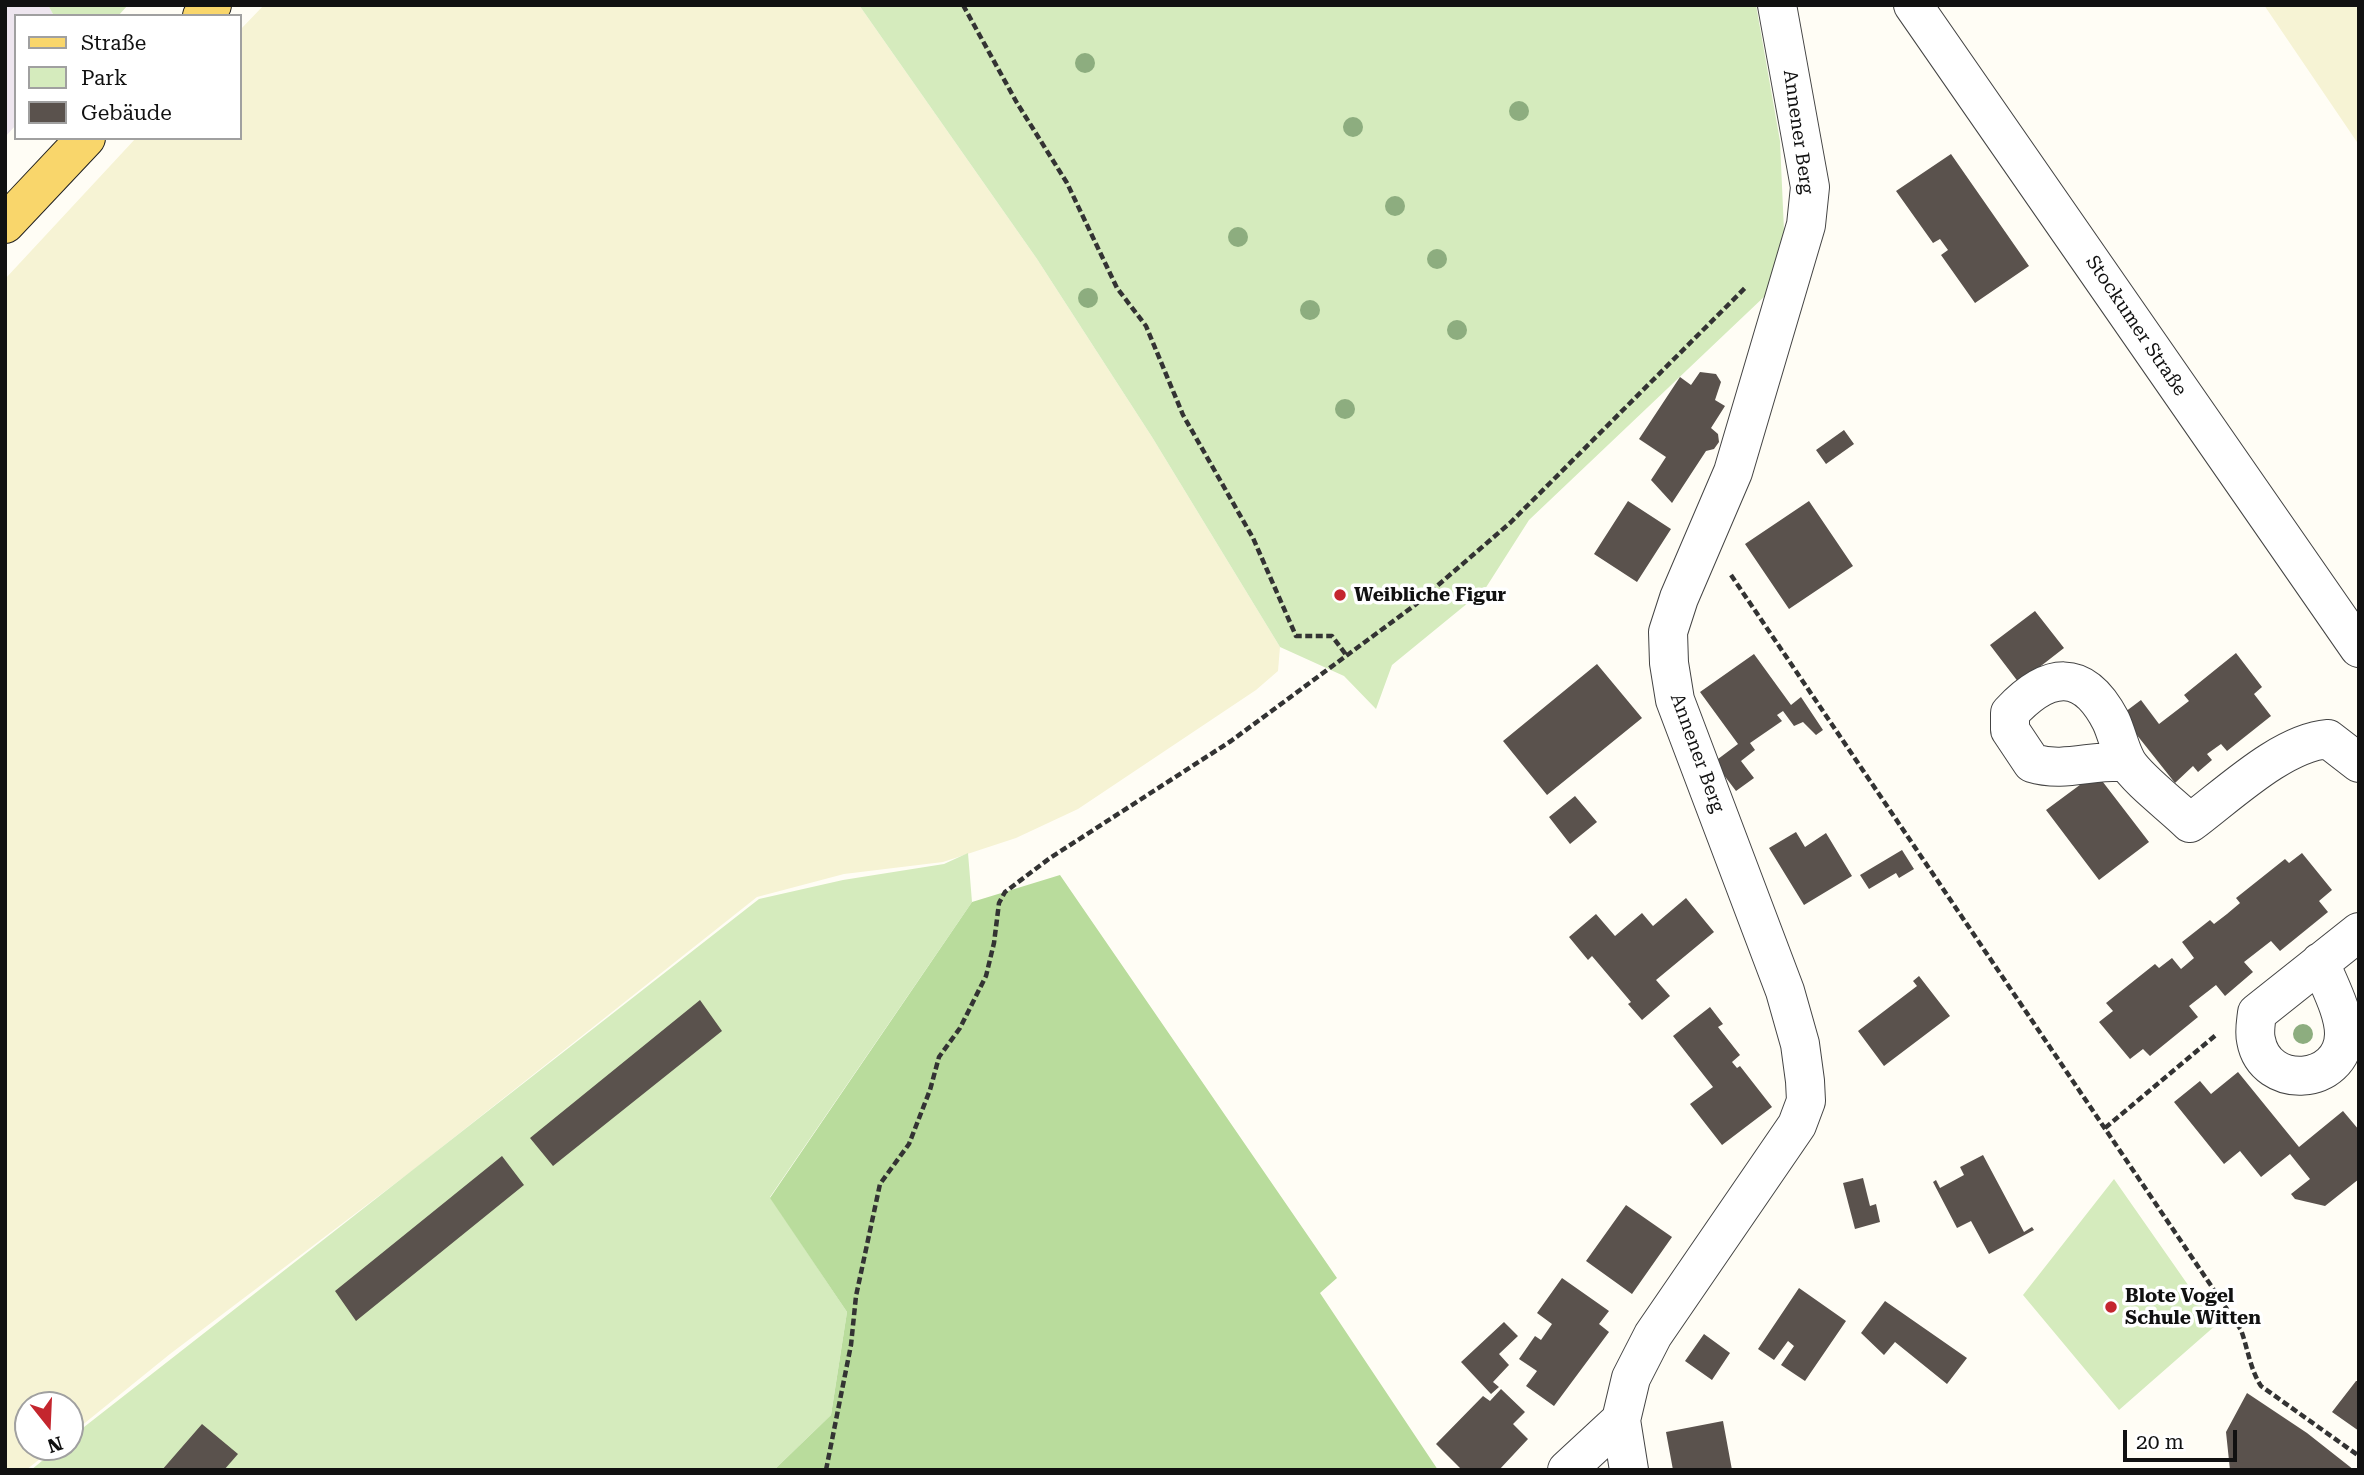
<!DOCTYPE html>
<html>
<head>
<meta charset="utf-8">
<style>
	body { margin:0 }
	#map { position:relative; width:2364px; height:1475px; overflow:hidden; background:#fffdf5; font-family:"Roboto Serif",serif }
	canvas { display:block }
	.frame { position:absolute; inset:0; border:7px solid #111; pointer-events:none }
	.legend { position:absolute; left:14px; top:14px; width:228px; height:126px; box-sizing:border-box; background:#fff; border:2px solid #a0a0a0; margin:0; padding:9px 12px; list-style:none; font-size:21px; color:#111 }
	.legend li { display:flex; align-items:center; gap:14px; height:35px }
	.legend b { width:35px; border:2px solid #a0a0a0 }
	.north { position:absolute; left:14px; top:1391px; width:70px; height:70px; box-sizing:border-box; background:#fff; border:2px solid #a0a0a0; border-radius:50%; rotate:162deg; font-size:19px; font-weight:700; line-height:28px; text-align:center; color:#111 }
	.north::after { content:''; display:block; margin:auto; width:24px; height:32px; background:#c4262e; clip-path:polygon(50% 0,100% 100%,50% 72%,0 100%) }
	.scale { position:absolute; left:2123px; top:1430px; width:114px; height:32px; box-sizing:border-box; border:4px solid #111; border-top:0; padding-left:9px; font-size:21px; line-height:24px; white-space:nowrap; color:#111; -webkit-text-stroke:5px #fff; paint-order:stroke }
</style>
</head>
<body>
<div id="map">
<canvas width="2364" height="1475"></canvas>
<div class="frame"></div>
<ul class="legend">
<li><b style="height:9px;background:#f9d66b"></b>Straße</li>
<li><b style="height:19px;background:#d5ebbd"></b>Park</li>
<li><b style="height:19px;background:#5a524d"></b>Gebäude</li>
</ul>
<div class="north">N</div>
<div class="scale">20 m</div>
</div>
<script>
const g = document.querySelector('canvas').getContext('2d');
g.lineJoin = 'round';
function fillPath(path, color) {
  g.fillStyle = color;
  g.fill(path, 'evenodd');
}
function trace(path, color, width, dash) {
  g.strokeStyle = color;
  g.lineWidth = width;
  g.lineCap = dash ? 'butt' : 'round';
  g.setLineDash(dash || []);
  g.stroke(path);
}
function label(font, color, halo, rows, align = 'center') {
  g.font = font + ' "Roboto Serif",serif';
  g.lineWidth = 7;
  g.setLineDash([]);
  g.textBaseline = 'middle';
  g.strokeStyle = halo;
  g.fillStyle = color;
  for (const [text, x, y, turn = 0] of rows) {
    g.save();
    g.translate(x, y);
    g.rotate((+turn || 0) * Math.PI / 180);
    g.textAlign = isNaN(turn) ? turn : align;
    if (halo) g.strokeText(text, 0, 0);
    g.fillText(text, 0, 0);
    g.restore();
  }
}
fillPath(new Path2D(`
	M5 5H48L54 16H16V125L5 137Z`), '#eee6ef');
fillPath(new Path2D(`
	M264 5H859L1037 259 1152 437 1280 647 1278 671 1256 690 1078 809 1016 838 943 862 844 874 757 897 413 1170 170 1354 70 1435V1405H28V1447H55L26 1470H5V279L136 138H240V30Z
	M2264 5H2359V145Z`), '#f6f3d4');
fillPath(new Path2D(`
	M48 5H128L118 16H54Z
	M859 5H1756L1780 141 1786 276 1529 520 1485 589 1392 665 1376 709 1344 676 1280 647 1152 437 1037 259Z
	M968 853 972 902 770 1197 847 1312 831 1415 774 1470H31L59 1447H70V1438L759 899 843 880 944 864Z
	M2114 1179 2216 1325 2119 1410 2023 1295Z`), '#d5ebbd');
fillPath(new Path2D(`
	M1060 875 1337 1278 1320 1293 1438 1470H774L831 1415 847 1312 770 1198 972 902Z`), '#b9dc9c');
fillPath(new Path2D(`
	M1951 154 2029 266 1975 303 1941 255 1948 250 1940 239 1933 243 1896 191Z
	M1700 372 1716 374 1721 382 1715 400 1725 406 1711 428 1718 434 1719 442 1714 449 1706 451 1672 503 1651 480 1666 457 1639 439 1680 377 1691 385Z
	M1844 430 1854 444 1826 464 1816 450Z
	M1628 501 1671 529 1637 582 1594 554Z
	M1809 501 1853 566 1789 609 1745 544Z
	M2035 611 2064 648 2019 683 1990 645Z
	M2236 653 2262 687 2254 694 2271 716 2227 751 2221 744 2207 754 2212 760 2198 772 2193 766 2175 783 2121 715 2141 700 2159 724 2189 701 2184 695Z
	M1754 654 1791 705 1801 697 1823 730 1816 735 1803 722 1794 726 1783 711 1777 715 1782 721 1750 743 1755 750 1741 761 1754 778 1736 791 1714 762 1738 744 1700 692Z
	M1597 664 1642 718 1547 795 1503 741Z
	M2096 773 2149 842 2099 880 2046 810Z
	M1575 796 1597 822 1570 844 1549 817Z
	M1796 832 1805 847 1826 833 1852 876 1804 905 1769 848Z
	M1902 850 1914 869 1899 878 1896 873 1869 889 1860 875Z
	M2302 853 2332 890 2319 901 2328 912 2280 951 2271 941 2244 962 2253 972 2225 996 2216 985 2189 1006 2198 1017 2150 1056 2143 1049 2130 1059 2099 1022 2113 1011 2106 1003 2155 964 2159 968 2172 958 2181 969 2194 958 2182 942 2210 920 2214 924 2227 914 2240 903 2236 898 2285 859 2289 863Z
	M1686 898 1714 932 1656 980 1670 996 1642 1020 1628 1004 1631 1002 1592 956 1588 960 1569 937 1596 914 1615 936 1642 913 1653 926Z
	M1919 976 1950 1016 1884 1066 1858 1031 1917 986 1913 981Z
	M700 1000 722 1031 553 1166 530 1138Z
	M1710 1007 1723 1024 1718 1027 1740 1055 1732 1062 1737 1068 1740 1066 1772 1107 1722 1145 1690 1104 1713 1087 1673 1036Z
	M2238 1072 2299 1147 2343 1111 2359 1130V1179L2325 1206 2295 1199 2291 1194 2310 1179 2290 1154 2261 1177 2240 1151 2224 1164 2174 1102 2200 1081 2211 1094Z
	M1983 1155 2024 1232 2032 1227 2034 1230 1989 1254 1971 1221 1957 1228 1933 1182 1936 1180 1940 1188 1964 1175 1960 1167Z
	M502 1156 524 1185 356 1321 335 1291Z
	M1863 1178 1870 1206 1876 1204 1880 1222 1855 1229 1843 1183Z
	M1626 1205 1672 1237 1632 1294 1586 1261Z
	M1562 1278 1609 1311 1599 1324 1609 1332 1554 1406 1526 1386 1537 1371 1519 1359 1535 1336 1541 1340 1552 1324 1537 1313Z
	M1799 1288 1846 1321 1805 1381 1781 1365 1794 1346 1788 1341 1774 1360 1758 1349Z
	M1885 1301 1967 1358 1947 1384 1895 1342 1884 1355 1861 1333Z
	M1504 1322 1518 1336 1499 1354 1509 1365 1493 1382 1499 1387 1491 1394 1461 1362Z
	M1704 1334 1730 1353 1712 1380 1685 1361Z
	M2356 1381H2359V1431L2332 1412Z
	M1501 1389 1525 1412 1513 1424 1528 1439 1499 1470H1462L1436 1444 1483 1396 1490 1401Z
	M2247 1393 2307 1433 2354 1470H2230L2226 1432Z
	M1723 1421 1732 1470H1673L1666 1432Z
	M202 1424 238 1454 224 1470H162Z`), '#5a524d');
const minor = new Path2D(`
	M1913 5 2359 648
	M2127 762C2093 759 2065 773 2032 763L2010 730V713C2048 672 2083 667 2111 721 2117 734 2120 750 2127 762 2137 779 2174 807 2190 823 2228 795 2281 743 2328 739L2359 763
	M2320 962C2328 983 2344 1011 2344 1034 2343 1086 2265 1091 2256 1040 2254 1032 2256 1022 2257 1013L2359 932
	M1567 1470 1621 1420
	M1629 1470 1621 1420 1631 1378 1653 1335 1797 1125 1806 1101 1805 1081 1800 1044 1785 991 1675 700 1669 663 1668 632 1679 598 1733 472 1806 225 1810 187 1777 5`);
const major = new Path2D(`
	M202 16 212 5
	M5 224 86 138`);
trace(minor, '#444', 40);
trace(major, '#222', 40);
trace(new Path2D(`
	M963 5 1017 103 1067 183 1117 288 1146 326 1183 415 1253 538 1296 636H1332L1347 656
	M1731 575 2241 1330C2248 1349 2250 1369 2261 1386L2359 1456
	M2105 1128 2216 1035
	M826 1470 851 1345 856 1296 880 1184 909 1144 930 1090 939 1057 960 1028 986 976 994 943 999 903 1005 892 1050 858 1231 741 1415 605 1510 523 1747 286`), '#333', 4.5, [7, 3.5]);
trace(minor, '#fff', 38);
trace(major, '#f9d66b', 38);
g.fillStyle = '#8dad7f';
for (const [x, y] of [
	[1085,63],
	[1519,111],
	[1353,127],
	[1395,206],
	[1238,237],
	[1437,259],
	[1088,298],
	[1310,310],
	[1457,330],
	[1345,409],
	[2303,1034]
]) {
  g.beginPath();
  g.arc(x, y, 10, 0, 2 * Math.PI);
  g.fill();
}
for (const [x, y, r, color] of [
	[1340,595,7,"#c4262e"],
	[2111,1307,7,"#c4262e"]
]) {
  const dot = new Path2D();
  dot.arc(x, y, r, 0, 2 * Math.PI);
  g.fillStyle = color;
  g.fill(dot);
  trace(dot, '#fff', 2.5);
}
label('19px', '#111', '#fff', [
	["Annener Berg",1798,132,82],
	["Stockumer Straße",2136,326,56],
	["Annener Berg",1697,753,70]
]);
label('bold 19px', '#111', '#fff', [
	["Weibliche Figur",1354,595],
	["Blote Vogel",2125,1296],
	["Schule Witten",2125,1318]
], 'left');
</script>
</body>
</html>
